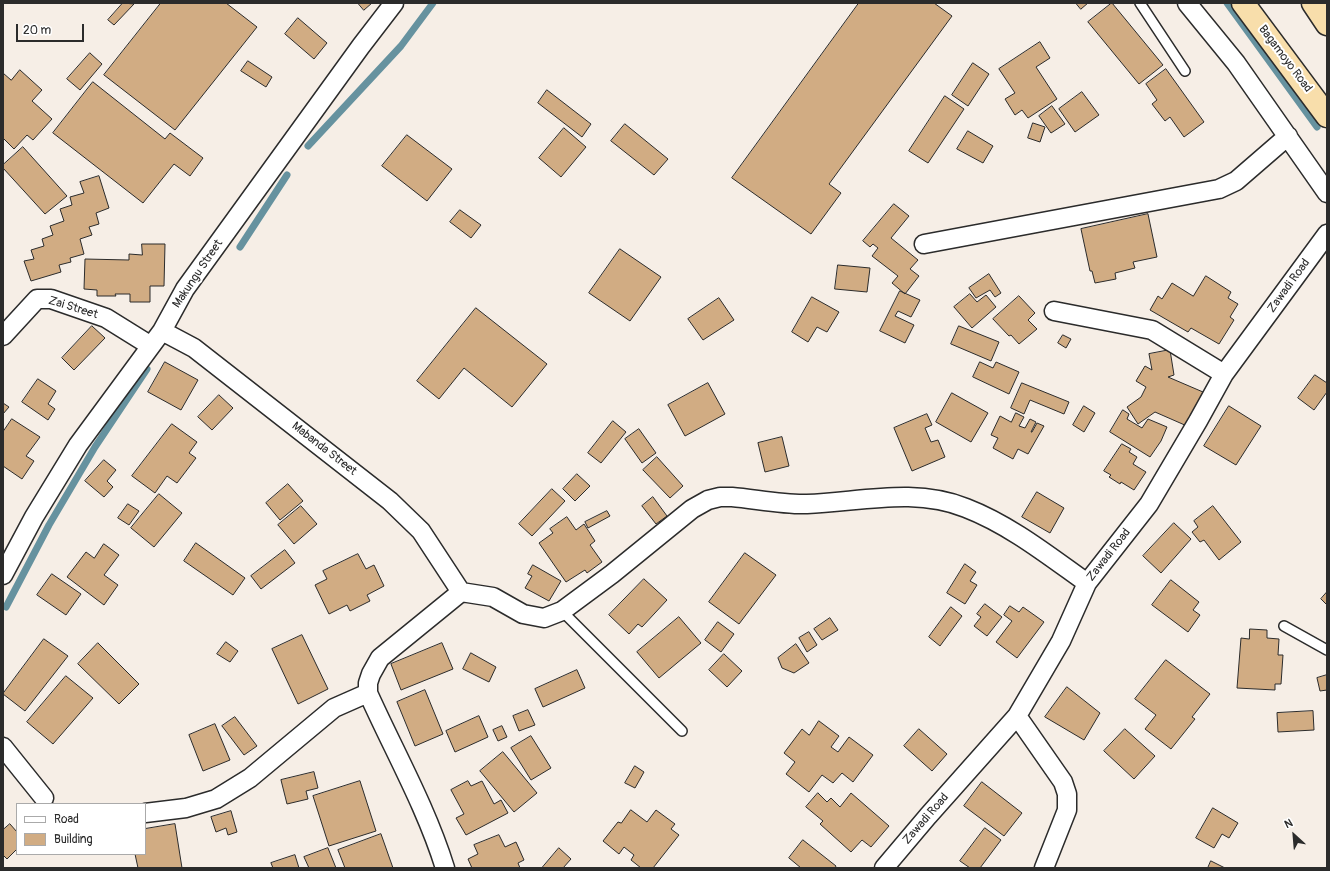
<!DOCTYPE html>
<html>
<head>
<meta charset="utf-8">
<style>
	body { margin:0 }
	#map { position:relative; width:1330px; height:871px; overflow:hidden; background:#f6eee6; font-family:Pangolin,sans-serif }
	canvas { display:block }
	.frame { position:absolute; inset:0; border:4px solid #2b2b2b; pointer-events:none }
	.legend { position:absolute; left:16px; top:803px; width:130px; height:52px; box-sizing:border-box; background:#fff; border:1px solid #aaa; margin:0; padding:5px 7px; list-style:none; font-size:12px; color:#2b2b2b }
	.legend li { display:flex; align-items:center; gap:8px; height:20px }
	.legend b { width:20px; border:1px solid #aaa }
	.north { position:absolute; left:1274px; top:815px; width:40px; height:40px; -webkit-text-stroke:3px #fff; paint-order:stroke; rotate:334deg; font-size:11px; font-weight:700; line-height:16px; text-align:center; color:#2b2b2b }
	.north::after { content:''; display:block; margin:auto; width:14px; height:18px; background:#2b2b2b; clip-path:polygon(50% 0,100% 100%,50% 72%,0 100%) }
	.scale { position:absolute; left:16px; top:24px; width:68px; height:18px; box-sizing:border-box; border:2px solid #2b2b2b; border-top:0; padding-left:5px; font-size:12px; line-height:14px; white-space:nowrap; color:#2b2b2b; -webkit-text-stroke:3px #fff; paint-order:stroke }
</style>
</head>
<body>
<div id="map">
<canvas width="1330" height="871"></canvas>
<div class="frame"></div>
<ul class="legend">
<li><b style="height:5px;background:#fff"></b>Road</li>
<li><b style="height:11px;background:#d1ac83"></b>Building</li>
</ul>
<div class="north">N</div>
<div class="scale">20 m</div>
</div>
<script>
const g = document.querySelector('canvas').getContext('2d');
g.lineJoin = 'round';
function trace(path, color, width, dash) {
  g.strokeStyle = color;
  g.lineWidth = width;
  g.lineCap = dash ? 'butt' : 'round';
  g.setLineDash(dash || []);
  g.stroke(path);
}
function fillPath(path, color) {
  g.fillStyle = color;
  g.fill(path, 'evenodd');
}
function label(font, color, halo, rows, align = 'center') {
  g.font = font + ' Pangolin,sans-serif';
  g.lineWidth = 4;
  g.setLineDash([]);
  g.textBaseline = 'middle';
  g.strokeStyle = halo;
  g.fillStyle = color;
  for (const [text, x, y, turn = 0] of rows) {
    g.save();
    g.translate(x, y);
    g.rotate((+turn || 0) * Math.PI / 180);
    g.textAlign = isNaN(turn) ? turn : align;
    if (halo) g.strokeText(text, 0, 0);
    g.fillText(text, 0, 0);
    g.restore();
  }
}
trace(new Path2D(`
	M1227 3 1317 127
	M308 146 401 46 433 3
	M240 247 287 175
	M6 607 49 525 95 447 147 369`), '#66929f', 7);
const building = new Path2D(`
	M123 3 134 4 114 25 108 20Z
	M161 3H226L257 27 175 130 104 75Z
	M358 3H372L364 10Z
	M859 3H934L952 16 829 184 841 193 811 234 732 178Z
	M1076 3H1088L1081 9Z
	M1112 3 1163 65 1139 84 1088 22Z
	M298 18 327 43 314 59 285 34Z
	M1040 42 1050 58 1036 67 1057 99 1028 118 1022 110 1015 115 1005 99 1015 93 999 69Z
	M90 53 102 64 80 90 67 79Z
	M248 61 272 77 266 87 241 71Z
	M973 63 989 74 968 106 952 95Z
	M1166 69 1204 122 1184 137 1170 117 1165 121 1152 104 1157 100 1146 84Z
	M20 70 42 90 32 101 52 119 33 140 27 135 14 149 3 138V73L11 80Z
	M93 82 165 139 170 133 203 158 190 176 174 164 143 203 53 133Z
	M547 90 591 124 582 137 538 103Z
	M1082 92 1099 115 1075 132 1059 109Z
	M945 96 964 109 928 163 909 151Z
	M1052 106 1065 124 1051 133 1039 116Z
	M1033 123 1045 127 1040 142 1028 138Z
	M625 124 668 159 654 175 611 141Z
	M564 128 586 147 561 177 539 158Z
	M968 131 993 146 983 163 957 149Z
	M407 135 452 169 427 201 382 166Z
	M23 147 67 196 45 214 3 168V165Z
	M99 176 109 208 96 213 99 224 89 227 92 235 80 239 84 254 70 258 71 262 59 265 61 272 31 281 24 261 34 259 31 250 44 246 42 239 53 235 50 226 64 221 60 209 72 205 70 197 84 193 80 182Z
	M894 204 909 216 891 238 918 260 910 269 919 276 905 294 892 283 898 276 872 256 878 248 873 244 870 247 863 241Z
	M460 210 481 225 471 238 450 222Z
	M1148 214 1157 257 1133 262 1135 268 1115 273 1116 279 1095 283 1092 271H1090L1081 229Z
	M142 244H165L164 286H150V302H130V294H115L116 296H97V290L84 289 85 259 129 260V254L142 255Z
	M620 249 661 277 630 321 589 293Z
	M838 265 870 268 867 292 835 289Z
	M989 274 1001 293 995 297 990 290 976 298 969 288Z
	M1206 276 1231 292 1228 298 1238 304 1230 317 1234 320 1219 344 1191 328 1188 332 1150 310 1158 296 1162 299 1172 283 1193 296Z
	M900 291 920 300 911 317 898 311 895 316 914 325 905 343 880 331Z
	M970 294 977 302 986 295 996 307 972 328 954 307Z
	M1019 296 1035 313 1028 320 1037 329 1019 344 1011 335 1009 336 993 319Z
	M812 297 839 312 827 332 817 327 808 342 792 332Z
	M719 298 734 320 703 340 688 319Z
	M476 308 547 364 512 407 464 368 439 399 417 381Z
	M92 326 105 338 74 370 62 358Z
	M959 326 999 342 991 361 951 344Z
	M1063 335 1071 339 1066 348 1058 343Z
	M1170 350 1174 375 1168 377 1203 392 1187 426 1155 412 1138 424 1127 407 1141 397 1146 387 1136 381 1145 366 1152 370 1149 354Z
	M165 362 198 380 181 410 148 392Z
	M980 362 993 368 996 362 1019 372 1009 394 973 377Z
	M1315 375 1327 383V392L1314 410 1298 398Z
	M38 379 56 391 48 404 55 409 48 420 22 402Z
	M708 383 725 414 685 436 668 405Z
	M1022 383 1069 402 1064 414 1030 400 1024 414 1011 408Z
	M952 393 988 413 971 442 936 422Z
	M219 395 233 408 212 430 198 417Z
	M3 403 9 407 3 414Z
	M1084 406 1095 413 1084 432 1073 425Z
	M1229 406 1261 426 1236 465 1204 446Z
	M1123 410 1129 414 1127 419 1142 428 1148 419 1167 427 1161 441 1150 457 1110 432Z
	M1016 413 1024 417 1019 426 1025 428 1030 419 1036 422 1031 432H1032L1037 423 1044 426 1028 454 1018 449 1013 459 993 448 998 438 991 435 1000 416 1011 422Z
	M927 414 932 425 925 428 931 442 938 440 945 457 912 471 894 428Z
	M12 419 40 437 26 456 34 461 22 479 3 466V432Z
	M613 421 626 432 601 463 588 453Z
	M172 424 197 442 189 453 196 458 177 483 167 476 155 493 132 476Z
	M639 429 656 453 642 463 625 439Z
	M782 437 789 466 765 472 758 443Z
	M1122 444 1131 449 1129 452 1137 457 1133 464 1146 472 1134 490 1121 482 1120 484 1109 477 1111 475 1104 471Z
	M657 457 683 486 670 498 643 470Z
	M104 460 116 470 107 481 113 487 104 497 85 481Z
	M577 474 590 486 575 501 563 489Z
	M288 484 303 501 280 520 266 503Z
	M552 489 565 501 532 536 519 524Z
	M1037 492 1064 508 1050 533 1022 517Z
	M159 494 182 513 154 547 131 528Z
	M653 497 667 516 656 524 642 506Z
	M128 504 139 511 129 525 118 518Z
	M301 506 317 524 294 544 278 525Z
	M1213 506 1241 542 1219 560 1204 540 1200 542 1192 532 1198 527 1194 521Z
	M607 511 610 516 588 528 585 522Z
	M567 517 576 530 584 524 595 541 590 545 602 562 587 573 585 570 566 582 539 543 553 533 550 529Z
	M1174 523 1191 539 1161 573 1143 556Z
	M196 543 245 578 233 595 184 561Z
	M104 544 119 555 104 575 118 585 104 605 67 577 86 552 94 558Z
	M285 550 295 563 261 589 251 576Z
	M745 553 776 575 739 624 709 602Z
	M358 554 366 569 374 565 384 586 367 595 370 601 350 611 347 605 329 614 315 585 327 579 323 571Z
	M965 564 976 572 970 581 977 585 965 604 947 593Z
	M533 565 561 581 549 601 525 588 532 576 528 574Z
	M52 574 81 594 66 615 37 595Z
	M644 579 667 600 642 627 638 624 629 634 609 615Z
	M1171 580 1199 602 1193 610 1200 615 1188 632 1152 605Z
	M1327 592V605L1321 599Z
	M985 604 1002 617 987 636 974 626 981 617 977 614Z
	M1010 606 1019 612 1023 607 1044 622 1017 658 996 642 1012 621 1004 615Z
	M951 607 962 616 940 646 929 637Z
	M679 617 701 643 659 678 637 652Z
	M830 618 838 630 822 640 814 629Z
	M718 622 734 634 721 652 705 640Z
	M1250 629 1267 630V638L1279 639 1278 655H1283L1281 684H1275V690L1237 688 1241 638 1249 639Z
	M809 632 817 645 807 652 799 638Z
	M302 635 328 689 298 704 272 649Z
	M44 639 68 656 25 711 3 694Z
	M226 642 238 651 230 662 217 654Z
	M98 643 139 684 119 704 78 664Z
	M442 643 453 669 401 690 391 664Z
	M796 644 809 663 794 673 782 668 778 658Z
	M471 653 496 667 489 682 463 669Z
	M724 654 742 671 727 687 709 670Z
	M1166 660 1210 694 1192 717 1195 719 1171 749 1145 729 1156 715 1135 699Z
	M577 670 585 688 543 707 535 689Z
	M1327 675V690L1320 691 1317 678Z
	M66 676 93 698 53 744 27 722Z
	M1067 687 1100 713 1084 740 1045 717Z
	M425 690 443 734 415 746 397 702Z
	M528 710 535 725 519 731 513 716Z
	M1313 711 1314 730 1278 732 1277 713Z
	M479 716 488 737 455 752 446 731Z
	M235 717 257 746 244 755 222 726Z
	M819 721 839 736 831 747 838 752 849 737 873 755 853 782 842 773 833 783 822 775 809 792 786 774 795 762 784 753 802 729 809 735Z
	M215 724 230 760 203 771 189 735Z
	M502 726 507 737 498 741 493 730Z
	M919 729 947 754 932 771 904 746Z
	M1125 729 1155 756 1134 779 1104 751Z
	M531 736 551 768 531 780 511 748Z
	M503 752 537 793 514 812 480 771Z
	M635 766 644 772 635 788 625 783Z
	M314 772 318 788 306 791 308 799 287 804 281 780Z
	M360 781 376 831 329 846 313 796Z
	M468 781 471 786 482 781 494 804 501 800 508 813 466 835 456 818 464 814 451 790Z
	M982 782 1022 813 1004 836 964 806Z
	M818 793 827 802 831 798 840 807 851 793 889 826 871 847 862 840 851 852 820 824 823 821 806 807Z
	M1213 808 1238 823 1229 838 1222 834 1214 848 1196 838Z
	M631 810 647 822 656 810 675 824 671 829 679 835 653 868H641L631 860 634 855 624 847 619 854 603 841 618 822 621 823Z
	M231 811 237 832 228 835 226 828 216 832 211 817Z
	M10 824 17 832V849L7 859 3 855V830Z
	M175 824 182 868H138L135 854H145V829Z
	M985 828 1001 840 980 868H970L960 861Z
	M381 834 393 868H345L338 850Z
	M499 835 505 847 516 842 524 860 518 863 520 868H472L468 859 478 854 474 845Z
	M803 840 836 866 835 868H801L789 858Z
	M328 848 336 868H309L304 857Z
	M559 848 571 859 563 868H542Z
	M295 855 299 868H273L271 863Z
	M1211 861 1225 868H1208Z`);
fillPath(building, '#d1ac83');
trace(building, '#2b2b2b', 1);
const service = new Path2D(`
	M1140 3 1185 71
	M562 611 682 731
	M1284 626 1327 650`);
const minor = new Path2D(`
	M1187 3 1236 63 1327 193
	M924 244 1219 189 1236 181 1288 136
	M1054 311 1152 330 1224 374
	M162 331 194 348 390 501 421 531 461 592
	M3 336 37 299H51L106 318 151 346
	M3 575 34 517 78 445 162 331 185 289 361 46 394 3
	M1017 716 1063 782 1067 794V810L1044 868
	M3 747 44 798
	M145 813 186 808 216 799 250 778 334 708 368 693
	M445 868C426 807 394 751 368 693V683L371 674 380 658 461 592 493 597 523 614 544 618 562 611 612 574 692 509 708 500 720 497H732C755 499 785 505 807 504 860 502 915 487 966 508 1010 525 1049 556 1087 583
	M884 868 928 816 1017 716 1061 641 1087 583 1149 504 1198 421 1224 374 1327 234`);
const trunk = new Path2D(`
	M1243 3 1327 116
	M1313 3 1327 24`);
trace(service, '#2b2b2b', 12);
trace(minor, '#2b2b2b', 21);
trace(trunk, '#2b2b2b', 25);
trace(service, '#fff', 9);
trace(minor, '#fff', 18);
trace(trunk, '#f8deab', 22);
label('12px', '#2b2b2b', '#fff', [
	["Bagamoyo Road",1285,59,53],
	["Makungu Street",198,274,-56],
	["Zawadi Road",1289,286,-54],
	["Zai Street",73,308,17],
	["Mabanda Street",324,449,38],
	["Zawadi Road",1109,555,-52],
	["Zawadi Road",926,819,-49]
]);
</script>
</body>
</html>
